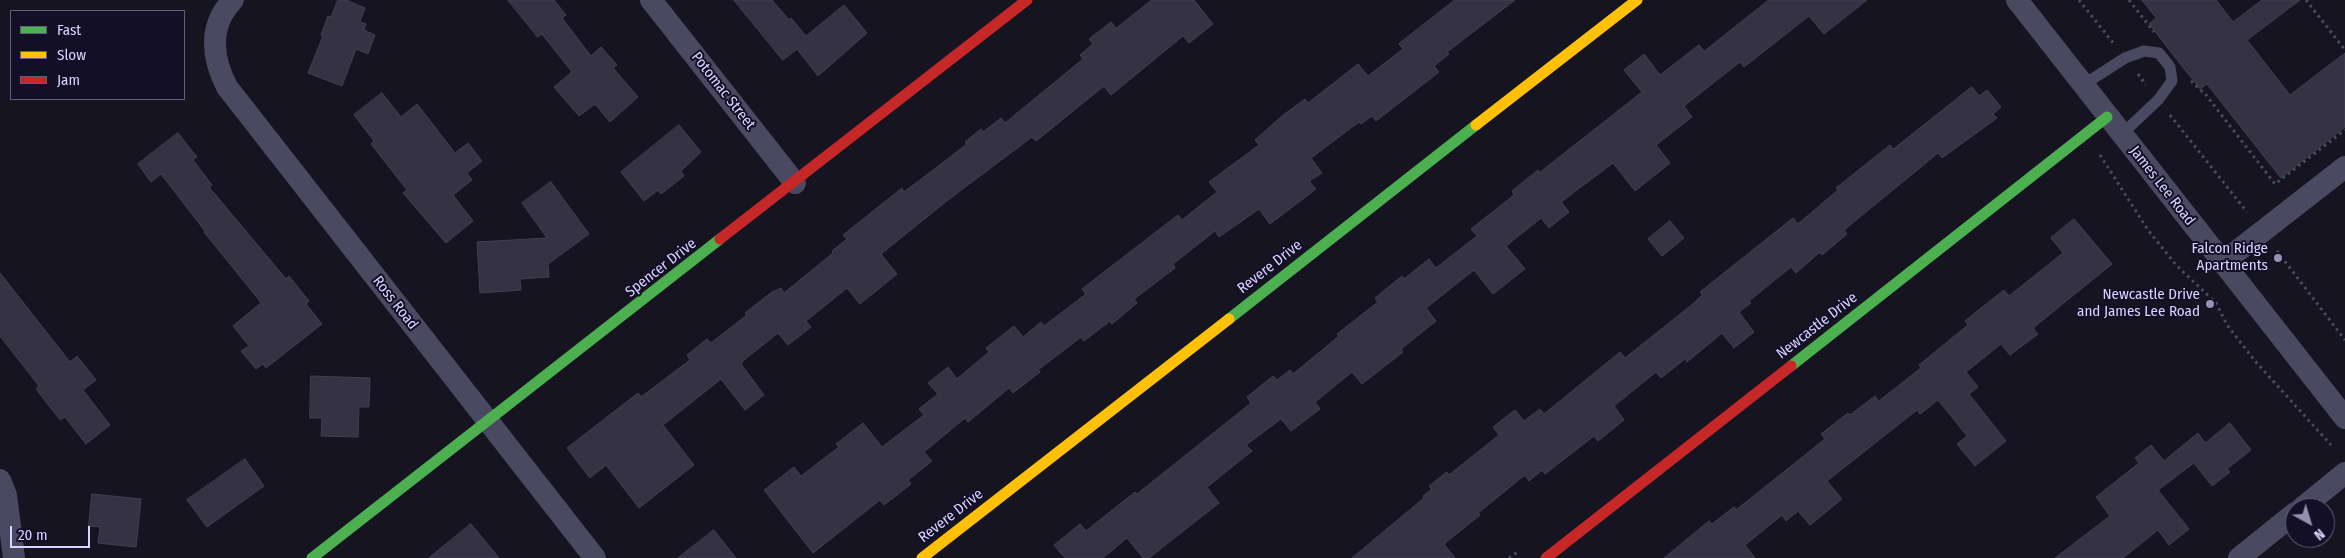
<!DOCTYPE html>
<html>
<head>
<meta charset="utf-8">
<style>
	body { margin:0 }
	#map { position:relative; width:2345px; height:558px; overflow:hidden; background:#161421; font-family:"Fira Sans Condensed",sans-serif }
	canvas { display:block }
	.legend { position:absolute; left:10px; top:10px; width:175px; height:90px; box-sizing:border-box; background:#130f26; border:1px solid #625e7d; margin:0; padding:6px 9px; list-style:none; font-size:15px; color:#d9d4ff }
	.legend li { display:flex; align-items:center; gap:10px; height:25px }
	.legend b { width:25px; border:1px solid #625e7d }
	.north { position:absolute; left:2285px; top:498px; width:50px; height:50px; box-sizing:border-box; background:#130f26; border:1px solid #625e7d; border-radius:50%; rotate:141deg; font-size:14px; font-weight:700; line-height:20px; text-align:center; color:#d9d4ff }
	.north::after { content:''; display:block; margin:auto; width:18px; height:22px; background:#9591b1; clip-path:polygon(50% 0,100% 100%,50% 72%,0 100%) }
	.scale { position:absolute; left:10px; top:526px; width:80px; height:22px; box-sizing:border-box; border:2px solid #d9d4ff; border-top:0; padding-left:6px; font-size:15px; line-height:18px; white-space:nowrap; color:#d9d4ff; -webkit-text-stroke:4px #130f26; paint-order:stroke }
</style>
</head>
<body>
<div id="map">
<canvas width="2345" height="558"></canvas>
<ul class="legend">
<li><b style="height:6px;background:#4caf50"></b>Fast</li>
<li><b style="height:6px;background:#ffc107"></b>Slow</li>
<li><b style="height:6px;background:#c62828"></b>Jam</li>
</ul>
<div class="north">N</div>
<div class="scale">20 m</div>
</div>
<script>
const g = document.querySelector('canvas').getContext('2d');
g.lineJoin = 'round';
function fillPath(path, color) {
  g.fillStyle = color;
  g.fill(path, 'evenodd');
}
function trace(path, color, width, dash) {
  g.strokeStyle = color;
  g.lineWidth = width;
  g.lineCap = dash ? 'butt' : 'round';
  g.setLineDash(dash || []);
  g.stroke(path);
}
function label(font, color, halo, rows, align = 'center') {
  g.font = font + ' "Fira Sans Condensed",sans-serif';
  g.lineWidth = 4;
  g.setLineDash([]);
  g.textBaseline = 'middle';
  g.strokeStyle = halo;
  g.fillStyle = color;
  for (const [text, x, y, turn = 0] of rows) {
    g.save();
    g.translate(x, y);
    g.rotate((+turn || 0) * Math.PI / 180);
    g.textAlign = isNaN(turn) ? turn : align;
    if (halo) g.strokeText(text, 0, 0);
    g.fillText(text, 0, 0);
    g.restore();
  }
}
const building = new Path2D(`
	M338 0H346L365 8 360 22 366 24 364 30 375 35 368 54 356 49 342 86 308 73 323 36 321 35 328 16 331 17Z
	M508 0H554L566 15 562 18 591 56 601 47 617 65 613 68 638 97 610 122 595 104 579 116 554 87 572 72 542 34 538 37Z
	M734 0H772L789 20 791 18 806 36 844 5 867 33 818 76 797 49 783 60Z
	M1152 0H1194L1213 24 1189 43 1183 36 1111 95 1104 86 1036 141 1032 137 948 200 881 254 897 274 860 304 847 288 806 321 811 327 788 345 778 333 744 360 741 364 764 395 745 410 721 379 663 425 694 465 639 508 606 465 590 478 567 448 638 393 641 397 690 360 687 355 707 339 711 343 747 315 745 313 772 292 781 288 784 293 833 253 832 251 847 239 843 235 902 188 904 192 928 174 967 144 965 142 981 129 983 132 1001 118 1005 123 1083 59 1080 55 1093 44 1089 39 1111 22 1116 28Z
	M1455 0H1515L1447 52 1449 54 1434 66 1439 72 1376 121 1372 116 1361 124 1359 122 1311 158 1322 173 1309 181 1316 189 1270 224 1259 209 1219 237 1215 231 1173 264 1175 268 1134 299 1137 303 1112 324 1110 321 1084 341 1081 337 1038 370 1040 372 1013 393 1009 388 968 422 965 418 924 452 932 461 908 480 911 484 884 505 880 500 813 553 764 490 794 467 801 476 839 447 836 444 863 423 882 447 924 415 919 409 938 394 928 383 948 367 957 379 989 352 986 348 1014 326 1023 337 1041 322 1044 326 1086 294 1082 289 1178 215 1182 220 1217 192 1209 182 1259 145 1255 140 1282 116 1305 99 1308 103 1358 64 1368 76 1403 49 1399 44Z
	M1769 0H1867L1824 34 1809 16 1744 67 1740 62 1684 106 1692 117 1656 145 1670 163 1635 191 1613 163 1561 202 1569 212 1549 228 1541 218 1506 246 1525 269 1493 294 1474 270 1426 308 1436 321 1401 349 1403 352 1362 384 1352 372 1315 402 1320 409 1291 431 1281 419 1246 445 1252 451 1207 487 1219 503 1149 558H1143L1127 538 1103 558H1065L1054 545 1080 524 1086 531 1135 492 1137 494 1251 403 1247 397 1273 376 1277 380 1290 370 1293 374 1339 336 1337 334 1378 302 1375 298 1402 276 1404 279 1429 259 1436 268 1477 236 1471 229 1514 195 1512 191 1538 170 1539 173 1642 92 1624 70 1644 54 1660 75 1699 45 1704 51Z
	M2142 0H2216L2233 22 2262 0H2300L2247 40 2290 95 2345 53V127L2281 178 2207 84 2200 89 2149 24 2156 18Z
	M1972 87 1979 96 1987 90 2001 107 1993 114 1997 118 1942 158 1938 153 1844 230 1847 234 1822 255 1820 252 1796 273 1791 267 1749 301 1751 303 1739 312 1754 332 1734 348 1722 333 1687 362 1685 359 1661 378 1656 372 1614 406 1624 420 1598 441 1594 436 1545 474 1542 470 1529 481 1525 475 1478 513 1480 515 1444 544 1455 558H1352L1424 498 1423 496 1432 489 1429 486 1447 472 1449 475 1499 435 1493 427 1515 410 1524 421 1540 409 1544 414 1620 352 1625 358 1694 303 1702 295 1700 292 1793 218 1798 224 1838 190 1836 188 1890 145 1893 149Z
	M382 93 401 117 417 104 455 153 468 143 482 161 467 173 472 180 453 195 473 221 446 243 403 193 407 190 371 144 374 141 354 115Z
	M679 125 701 152 681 171 684 176 661 194 658 190 644 201 621 172Z
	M178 133 197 157 193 160 212 185 209 187 286 279 289 276 309 301 306 304 322 324 266 368 263 364 256 369 241 351 249 346 233 326 261 303 259 300 204 232 205 231 161 174 151 182 138 164Z
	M551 182 589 234 548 264 549 277 520 279 521 290 480 293 477 242 547 238 522 203Z
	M2074 219 2112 264 2033 328 2038 334 2010 355 2001 344 1966 372 1978 387 1969 394 2006 441 1975 466 1957 444 1967 436 1938 400 1920 414 1917 410 1827 481 1842 499 1810 525 1798 511 1786 521 1782 515 1745 545 1755 558H1664L1709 521 1712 524 1734 507 1736 510 1825 439 1821 434 1848 413 1850 415 1875 396 1879 401 1921 368 1919 365 1968 325 1965 321 1976 312 2004 290 2009 296 2063 253 2051 238Z
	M1670 221 1684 238 1662 256 1648 239Z
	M0 273 70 362 77 356 96 380 83 390 110 425 86 444 65 417 60 420 36 389 39 386 0 336Z
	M311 376 370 378 369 407H359L358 437 321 436 322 418H310Z
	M2230 423 2251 450 2227 469 2230 472 2212 486 2194 463 2158 490 2189 529 2169 545 2158 530 2123 558H2055L2110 516 2096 497 2139 463 2135 458 2151 445 2164 461 2198 433 2205 443Z
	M245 459 264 486 207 527 187 500Z
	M92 494 141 499 136 547 98 543 100 527 89 526Z
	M471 524 499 558H429Z
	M714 530 736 558H678Z`);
fillPath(building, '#343243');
trace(building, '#433f54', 1);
trace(new Path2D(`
	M2079 0 2114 44
	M2129 0 2154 32
	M2306 0 2345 50
	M2138 74 2146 85
	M2191 81 2206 95 2275 184 2345 130
	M2170 115 2247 212
	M2100 155 2148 230 2176 265 2216 303 2227 325 2255 361 2331 445
	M2277 251 2345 340
	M1509 558 1519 551`), '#44505f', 3, [2.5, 4]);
trace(new Path2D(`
	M2083 85 2125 58 2144 51 2159 53 2170 67 2172 81 2158 100 2121 135`), '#4a4962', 11);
trace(new Path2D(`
	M233 0C208 26 212 58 227 87L595 558
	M651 0 795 183
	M2017 0 2345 418
	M2222 263 2345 167
	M0 480 6 495 14 558
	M2302 508 2345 473
	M2239 558 2295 513`), '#4a4962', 22);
trace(new Path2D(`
	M1229 319 1476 125
	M1791 366 2107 117
	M312 558 720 239`), '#4caf50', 11);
trace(new Path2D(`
	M1476 125 1637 0
	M922 558 1229 319`), '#ffc107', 11);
trace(new Path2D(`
	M720 239 1027 0
	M1546 558 1791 366`), '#c62828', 11);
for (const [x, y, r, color] of [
	[2278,258,5,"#9591b1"],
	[2210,304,5,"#9591b1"]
]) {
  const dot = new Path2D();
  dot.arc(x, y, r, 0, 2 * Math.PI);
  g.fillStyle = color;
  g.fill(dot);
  trace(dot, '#130f26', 2);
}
label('15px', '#d9d4ff', '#130f26', [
	["Potomac Street",723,91,52],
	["James Lee Road",2162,186,52],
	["Revere Drive",1270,267,-38],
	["Spencer Drive",661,268,-38],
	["Ross Road",395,303,52],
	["Newcastle Drive",1817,326,-38],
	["Revere Drive",951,516,-38]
]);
label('15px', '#d9d4ff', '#130f26', [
	["Falcon Ridge",2268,249],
	["Apartments",2268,266],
	["Newcastle Drive",2200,295],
	["and James Lee Road",2200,312]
], 'right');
</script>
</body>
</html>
